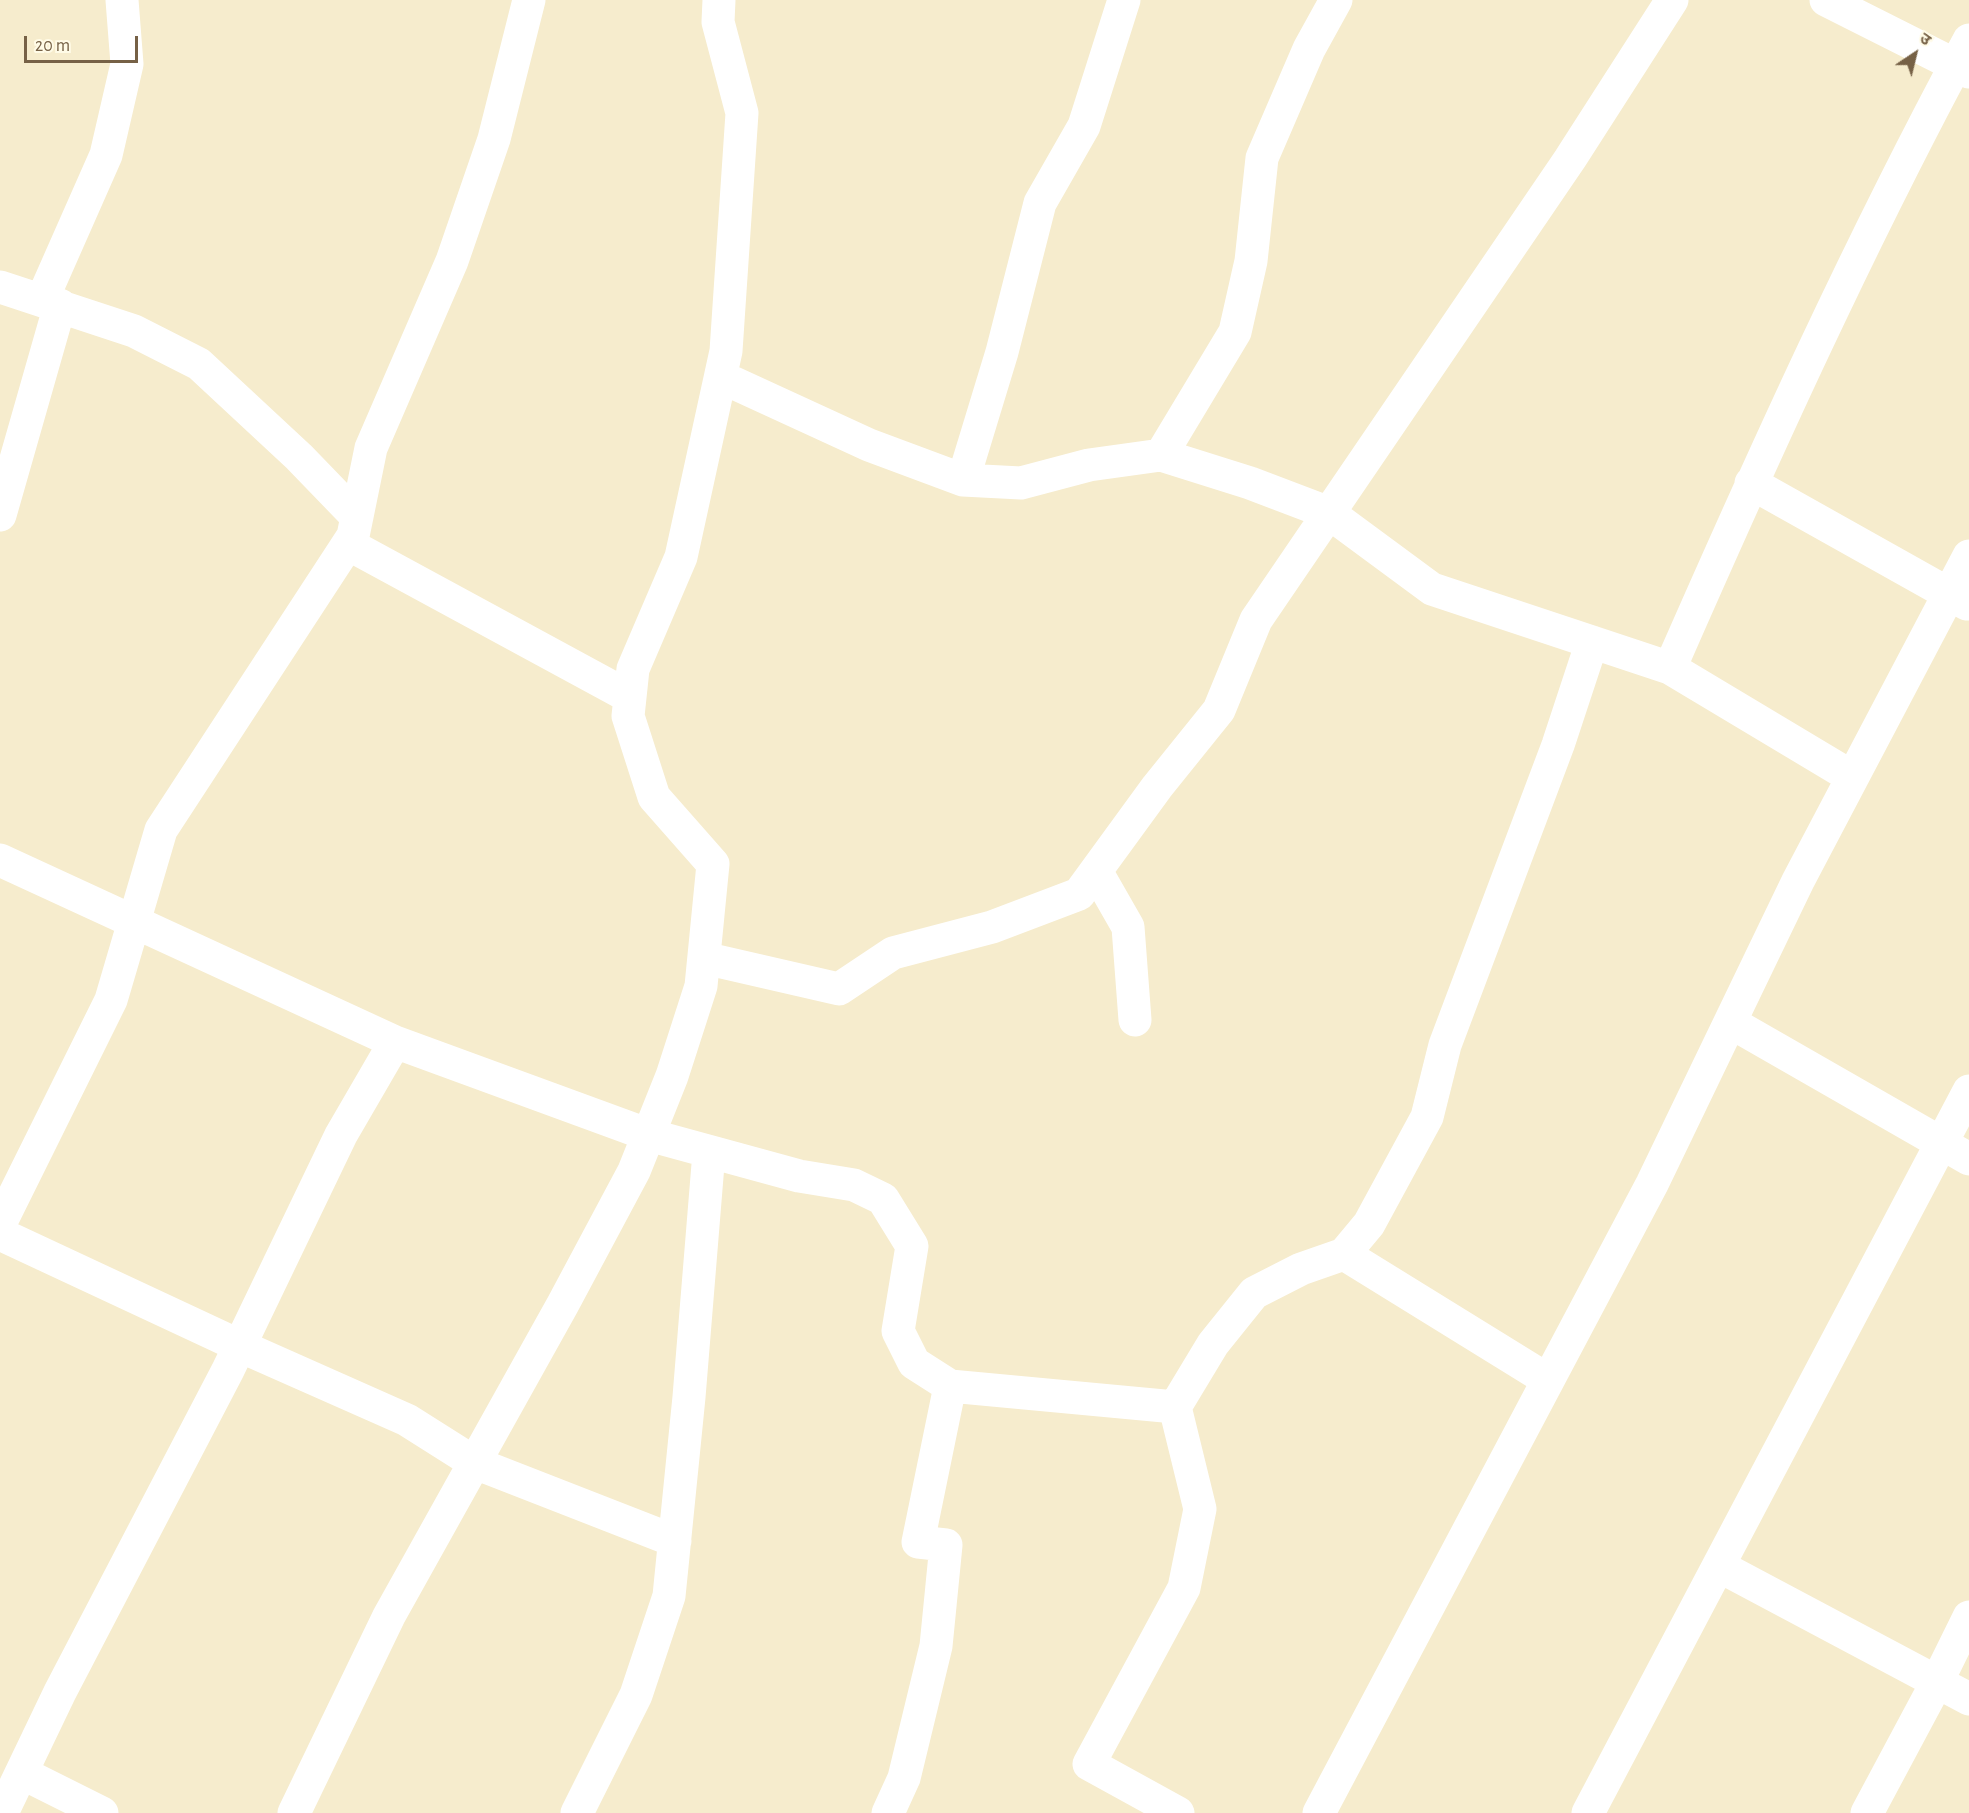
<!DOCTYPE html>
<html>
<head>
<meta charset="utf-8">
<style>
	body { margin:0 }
	#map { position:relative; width:1969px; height:1813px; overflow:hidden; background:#fef8df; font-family:"Alegreya Sans","Noto Sans Devanagari",sans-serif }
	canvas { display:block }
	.north { position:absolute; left:1885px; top:24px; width:60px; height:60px; -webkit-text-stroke:4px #fffbe7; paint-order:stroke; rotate:35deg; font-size:16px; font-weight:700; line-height:24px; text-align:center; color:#766146 }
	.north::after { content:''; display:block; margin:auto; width:21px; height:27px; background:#766146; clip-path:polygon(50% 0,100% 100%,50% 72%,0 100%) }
	.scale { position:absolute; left:24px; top:36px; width:114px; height:27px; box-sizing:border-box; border:3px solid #766146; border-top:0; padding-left:8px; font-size:18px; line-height:21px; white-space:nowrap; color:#766146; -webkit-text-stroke:4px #fffbe7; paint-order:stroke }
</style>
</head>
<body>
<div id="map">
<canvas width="1969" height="1813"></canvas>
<div class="north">उ</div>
<div class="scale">20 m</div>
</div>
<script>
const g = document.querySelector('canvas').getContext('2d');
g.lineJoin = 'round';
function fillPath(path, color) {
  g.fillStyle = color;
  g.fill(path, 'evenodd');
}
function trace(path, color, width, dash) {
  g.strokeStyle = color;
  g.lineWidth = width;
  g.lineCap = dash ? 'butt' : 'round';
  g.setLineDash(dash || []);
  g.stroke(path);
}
fillPath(new Path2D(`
	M0 0H1969V1813H0Z`), '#f6eccd');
trace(new Path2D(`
	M1826 0 1969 72
	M0 287 134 331 199 364 299 457 357 517
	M42 300 106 155 127 64 122 0
	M721 377 869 445 963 480 1021 483 1089 465 1161 455 1250 483 1329 513 1432 589 1670 668 1852 777
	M1161 455 1235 332 1251 261 1262 158 1309 49 1336 0
	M963 480 1002 352 1040 203 1084 126 1124 0
	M1751 483 1967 604
	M0 515 60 305
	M348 544 630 697
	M1670 668C1763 456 1859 244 1969 40
	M0 860 395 1042 649 1135 799 1176 854 1185 883 1199 912 1246 898 1331 914 1363 950 1386 1175 1407
	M1096 871 1128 927 1135 1020
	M704 958 839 989 893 953 992 927 1079 894 1157 787 1219 710 1256 620 1570 159 1672 0
	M1730 1022 1969 1159
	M0 1224 111 1000 161 830 353 536 371 448 452 261 494 139 529 0
	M0 1234 240 1346 407 1420 475 1463 675 1541
	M1344 1254 1548 1380
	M1719 1566 1969 1699
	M22 1773 102 1813
	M2 1813 60 1692 228 1370 341 1135 395 1042
	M294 1813 389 1616 563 1304 634 1171 672 1076 701 986 713 864 654 797 628 716 633 669 681 557 726 351 742 113 718 22 719 0
	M577 1813 636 1695 669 1596 689 1397 709 1152
	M888 1813 904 1778 936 1646 946 1545 918 1542 950 1386
	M1178 1813 1089 1764 1184 1588 1200 1509 1175 1407 1213 1344 1254 1293 1301 1269 1344 1254 1369 1224 1427 1117 1445 1045 1558 745 1592 642
	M1319 1813 1652 1184 1798 881 1969 556
	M1588 1813 1969 1091
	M1867 1813 1937 1682 1969 1617`), '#fff', 33);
</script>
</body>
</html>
